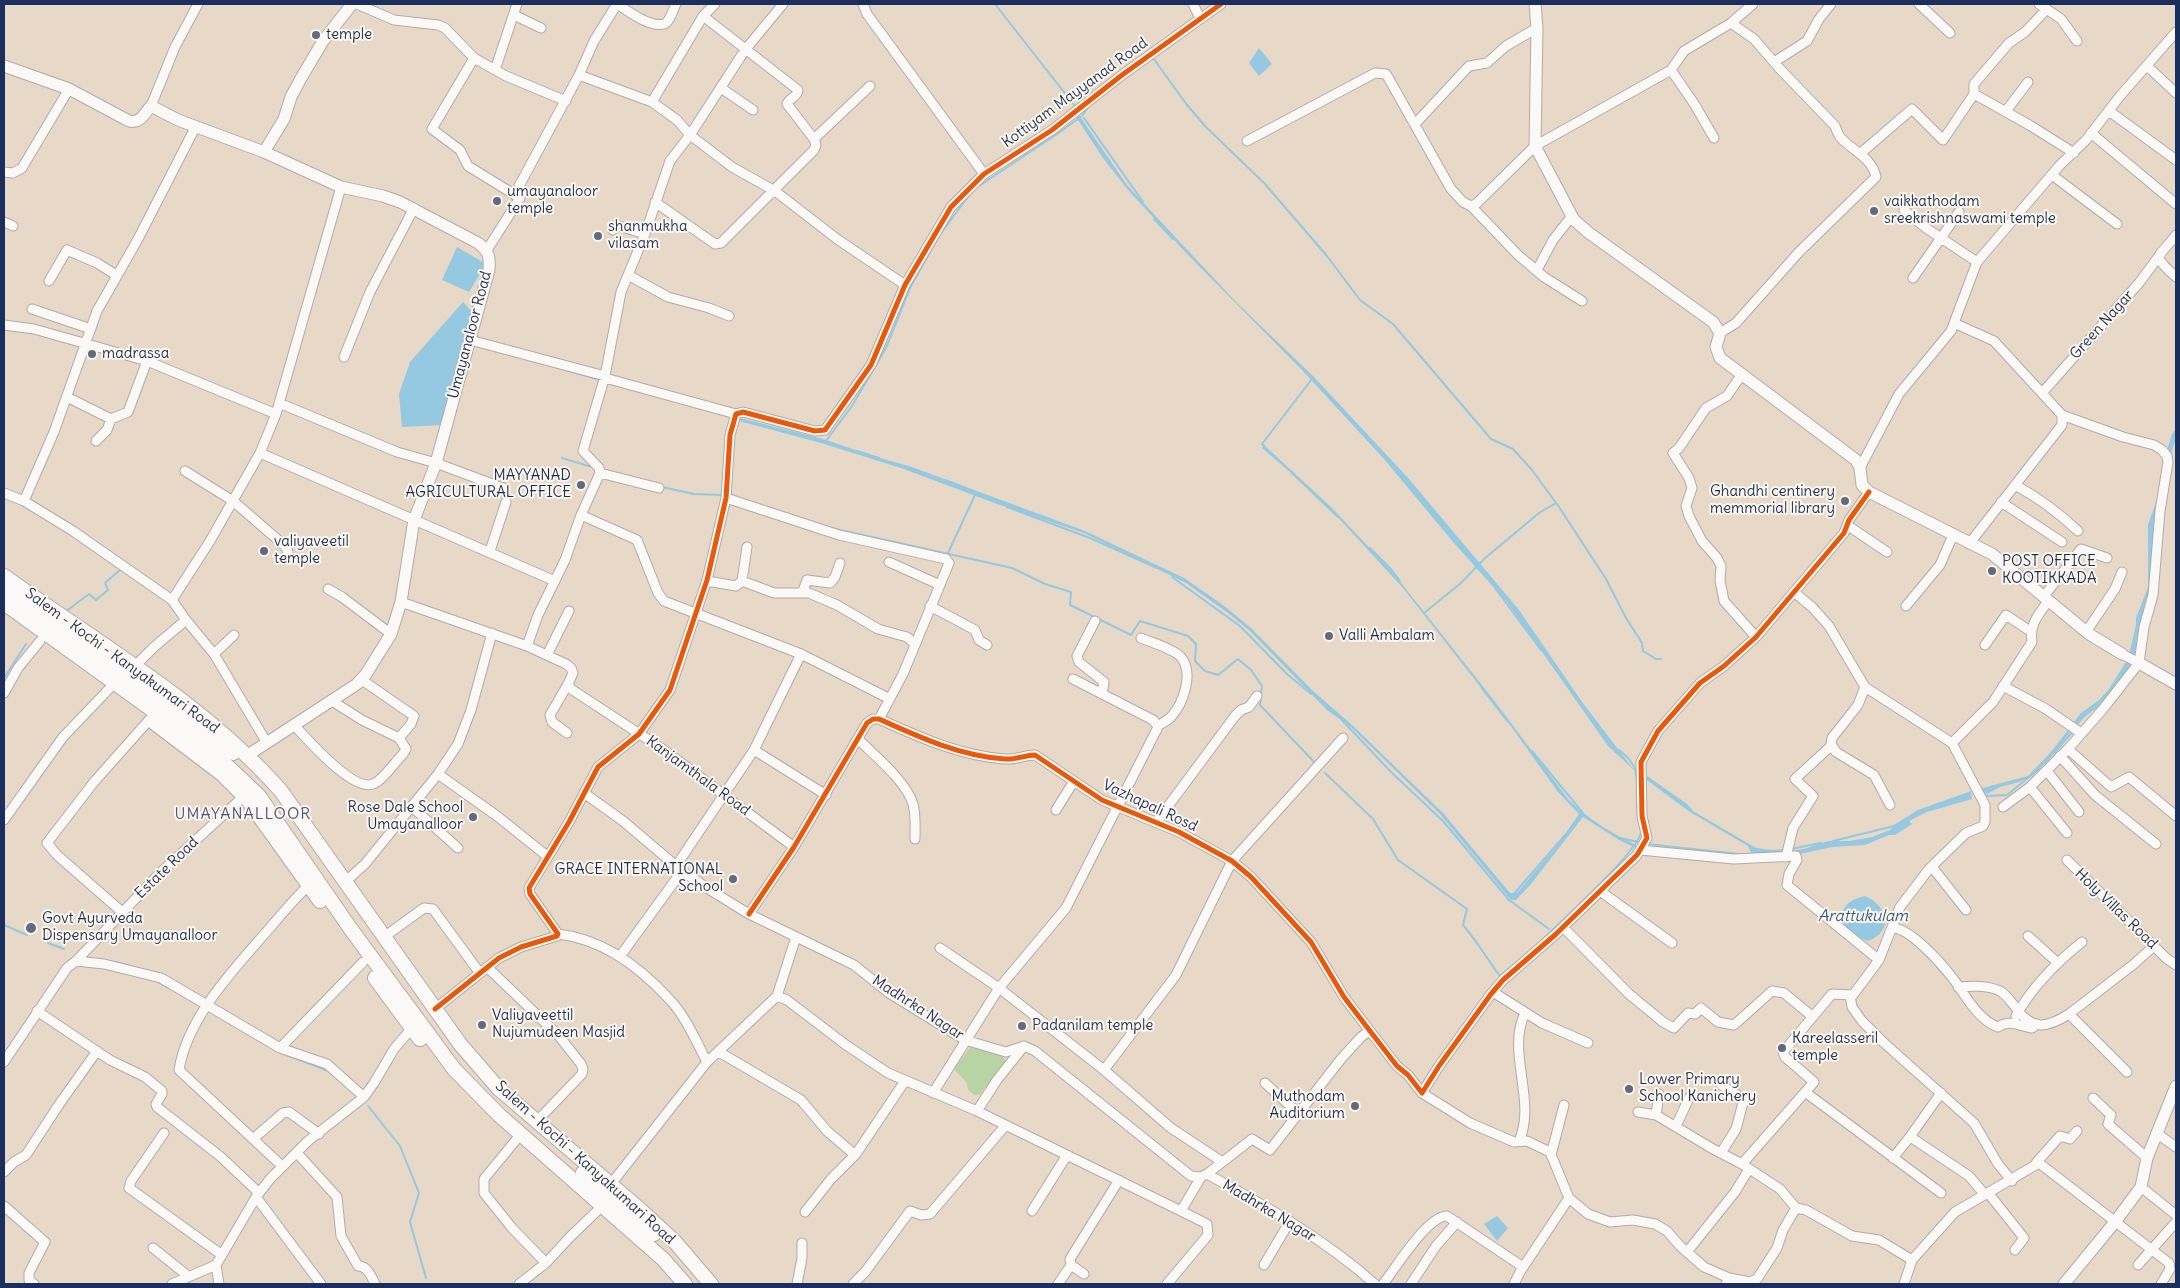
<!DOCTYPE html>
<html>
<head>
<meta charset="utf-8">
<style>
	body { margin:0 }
	#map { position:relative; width:2180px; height:1288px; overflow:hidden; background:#e7d8c8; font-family:Delius,sans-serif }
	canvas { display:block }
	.frame { position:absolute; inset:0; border:5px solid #1b2f5e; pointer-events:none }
</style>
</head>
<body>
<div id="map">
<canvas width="2180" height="1288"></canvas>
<div class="frame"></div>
</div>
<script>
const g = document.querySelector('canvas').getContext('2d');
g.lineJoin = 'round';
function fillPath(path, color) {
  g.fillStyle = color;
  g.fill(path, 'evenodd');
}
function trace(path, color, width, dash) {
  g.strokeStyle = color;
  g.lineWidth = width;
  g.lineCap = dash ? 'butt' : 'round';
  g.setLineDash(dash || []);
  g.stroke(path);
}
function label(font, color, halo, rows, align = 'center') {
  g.font = font + ' Delius,sans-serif';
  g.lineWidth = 4;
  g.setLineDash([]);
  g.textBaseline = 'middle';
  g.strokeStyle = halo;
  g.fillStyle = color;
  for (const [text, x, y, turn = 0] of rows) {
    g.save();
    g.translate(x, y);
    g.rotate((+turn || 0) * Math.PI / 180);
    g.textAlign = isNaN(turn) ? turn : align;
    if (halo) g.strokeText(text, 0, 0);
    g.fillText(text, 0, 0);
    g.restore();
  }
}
fillPath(new Path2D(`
	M972 1045 1001 1054 1007 1063 989 1087H985L981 1094 974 1095 968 1090 967 1083 954 1069Z`), '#b8d4a4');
fillPath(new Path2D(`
	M1259 48 1272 64 1259 76 1249 63Z
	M1079 115 1127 185 1150 210 1237 303 1314 377 1409 479 1519 610 1582 702 1634 770 1608 746 1507 602 1454 543 1384 459 1302 370 1189 256 1128 190 1103 158 1076 117Z
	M457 247 486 264 469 292 442 280Z
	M463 302 473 313 442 425 402 427 399 394 410 362Z
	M740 418 823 439 880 458 912 467 1085 531 1184 578 1223 605 1251 628 1313 691 1352 725 1443 813 1510 893H1517L1556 847 1579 814 1558 792 1508 722 1403 588 1333 512 1304 484 1262 448 1264 445 1332 508 1394 574 1493 699 1568 799C1587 819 1615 835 1640 847V850L1619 840 1583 817 1531 884 1516 900H1511L1440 814 1351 727 1327 710 1250 631 1228 613 1186 583 1084 533 997 504 904 469 821 443 739 421Z
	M2176 429V438L2166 471 2152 543 2153 581 2142 616 2134 657 2129 655 2136 625V618L2148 587V524L2158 497 2164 460 2172 434Z
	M2127 660 2132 663 2108 696 2076 724 2048 761 2030 777 2019 782 2000 787 1987 794 1985 793 1976 796 1975 790 2028 776 2051 752 2081 713 2099 700 2109 689Z
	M1640 771 1687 804 1693 811 1756 848 1780 851V856L1728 855 1751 853 1748 846 1690 812 1640 775Z
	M1971 791 1972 799 1927 812 1909 821 1912 824 1895 835H1889L1865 845 1832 847 1786 857 1783 852 1804 849 1828 841H1850L1872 837 1890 830 1894 825 1918 810Z
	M1865 896C1887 905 1895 931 1868 941 1857 938 1843 928 1841 916 1845 903 1852 899 1865 896Z
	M1497 1216 1508 1228 1497 1241 1484 1224Z`), '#94c9e1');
trace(new Path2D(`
	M995 4 1074 105
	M1149 61 1153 58 1187 105 1205 126 1265 184 1327 256 1360 300 1393 324 1491 439 1513 449 1532 470 1559 507 1606 579 1626 618 1642 643 1643 651 1656 659H1661
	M1084 118 1143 202
	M976 188 1060 132 1082 116 1089 106
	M1154 219 1173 239
	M566 370 600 380
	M790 432 800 434
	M826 441 852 406 886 348 911 286 939 236 970 194
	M1264 446 1262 444 1312 379
	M857 451 879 458
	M562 458 592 467
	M1291 472 1338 517
	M945 480 966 488
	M662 487 694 494 721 495
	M1007 507 1090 538 1157 568
	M827 527 1012 568 1045 584 1071 592 1070 605 1131 635 1140 621 1188 636 1196 644 1195 661 1205 671 1218 675 1238 659 1251 670 1262 686 1260 705 1317 765
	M1370 548 1391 569 1400 581
	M948 553 975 495
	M1172 577 1240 626 1287 674 1311 694
	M1495 588 1541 650
	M65 612 89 594 96 600 108 590 105 583 121 569
	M1424 613 1461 583 1484 559 1539 513 1556 503
	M4 678 26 644
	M1481 687 1508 722
	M1340 718 1391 772 1443 821 1509 900 1549 929
	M2076 726 2083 717 2100 704
	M1619 750C1646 770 1633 785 1638 813
	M1532 751 1583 813
	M2054 753 2074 730
	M1325 773 1373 819 1398 860 1467 909 1463 925C1477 941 1487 959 1500 976L1537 945
	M1985 796 2007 795 2039 769
	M1620 838 1638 842
	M1833 841 1894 826
	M1647 844 1739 854
	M1791 849 1821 843
	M1774 851 1784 850
	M1512 896 1566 834
	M4 925 27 935
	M1542 940C1558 924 1644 847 1641 830
	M48 943 64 949
	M115 962 127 965
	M158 982 169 988
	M284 1054 331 1072
	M368 1106 400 1146 419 1193 410 1222 426 1278`), '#94c9e1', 2);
const minor = new Path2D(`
	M357 4 394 20 438 25 445 28 474 58 506 76 566 101
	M617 4C628 11 650 28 664 24 670 22 673 9 676 4
	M863 4 867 14 984 174
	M1193 4 1200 18
	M1919 4 1950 33
	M2039 4 2061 19 2077 41
	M514 15 541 28
	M474 58 432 129 460 150 468 166 520 198
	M1774 62 1807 41 1819 19 1831 4
	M2147 66 2176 93
	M495 70 517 4
	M1671 70 1695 105 1714 138
	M579 75 652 102 677 120 690 135 732 167 775 191 837 239 905 285
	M721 88 753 110
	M1974 94 2031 126 2074 153
	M652 102 703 16 715 4
	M151 106 175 47 198 4
	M2006 111 2028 82
	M2109 111 2176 160
	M1415 124 1469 66 1487 63 1506 46 1537 28
	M2091 133 2176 204
	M814 139 870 86
	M1247 141 1375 73 1386 74 1389 79 1451 189 1463 202 1471 206 1476 204 1535 146 1671 70 1684 51 1731 23 1753 4
	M1861 153 1912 109 1943 140 1974 94V84L2009 43 2025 32 2046 10
	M4 172 13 173 22 168 69 89
	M2052 175 2117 224
	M655 202 715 244 721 243 814 150 816 145 814 139 787 104C789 98 798 97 798 90L703 16
	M1471 206 1518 255 1544 277 1582 301
	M1904 210 1926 228 1977 262
	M4 222 13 226
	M613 230 616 225 645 234
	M2176 235C2158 259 2150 253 2176 277
	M487 250 520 198 519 186 579 75 594 41 617 4
	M1537 270 1553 240 1572 216
	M628 275 668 297 709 308 729 316
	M1913 278 1959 212
	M49 281 67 250 97 263 116 275
	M32 309 91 329
	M1954 323 1994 341 2062 415 2123 437 2154 445 2162 450 2167 456 2168 462 2160 511 2153 595 2144 627 2139 663 2103 709 2068 749 2030 787 2003 807
	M4 325 34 329 147 361 276 414 341 187
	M1720 333 1736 323 1799 252 1876 177C1872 157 1852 151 1840 137 1838 134 1836 129 1835 126L1779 68 1754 39 1731 23
	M470 340 605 376
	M344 357 370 292 414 208
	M1742 374 1727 396 1706 408 1679 448 1673 453 1689 478 1692 488 1686 506 1689 516 1702 541 1717 558 1721 566 1720 580 1724 601 1756 637
	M605 378 736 414
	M2043 392 2139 283 2159 256
	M67 397 111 419 107 430 96 441
	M279 403 397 452 436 463 503 488
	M111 419 128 412 147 361
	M260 453 555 581
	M1860 468 1899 394 1951 331 1977 262 2060 165 2086 140 2120 96 2176 32
	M185 471 233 501 285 546 288 552
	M600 473 659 488
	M2015 485C2039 498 2058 512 2078 531
	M4 493 24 501 73 531 172 600 186 620 214 654 267 743
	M726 498 839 535 946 559 949 563 947 568 903 674 879 719
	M24 501 54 432 97 311 138 239 196 126
	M2001 502 2062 542
	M581 515 637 540 658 593 664 601 801 654 890 699
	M1847 525 1887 552
	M1969 544 2062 425V415
	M490 551 506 502
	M889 562 940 585
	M707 581 736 586 742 581 774 593H809L837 605 878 629 907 637 915 644
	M742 581 747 547
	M328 589 342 597 391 634
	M1794 592 1813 608 1829 626 1865 687 1952 743 1985 805V822L1983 826 1966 833 1929 869 1900 907 1879 960 1853 995 1832 994 1783 1052 1785 1057 1814 1082 1742 1164 1780 1189 1796 1208 1806 1210 1852 1236 1879 1240 1912 1260 1904 1284
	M802 593 807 580 830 583 835 577 840 563
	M2044 596 2081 549 2107 558
	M172 600 210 541 260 453 276 414
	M401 602 527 646 566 664 571 668 573 673 568 684 571 689 661 748 794 847
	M930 606 975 630 979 640 987 645
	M1906 606 1940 565 1953 535
	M1095 621 1077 656 1079 662 1104 682 1102 694
	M2086 632 2115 589 2122 572
	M1141 638C1153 643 1171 648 1180 656 1195 672 1183 704 1171 717 1167 721 1162 723 1158 726
	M1985 645 2006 615 2030 631
	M527 646 538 615 565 560 581 515 600 473 599 468 583 451 605 376 621 292 645 234 670 161 690 135 745 50 783 4
	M214 654 234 635
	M2122 654 2139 663
	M547 655 569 611
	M134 667 154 647 186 620
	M362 680 414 716 411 724 399 738
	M2003 686 2046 709 2081 733
	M1865 687 1858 705 1832 738 1831 744 1836 752 1874 775 1890 805
	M4 693 18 668 40 641
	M294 725C307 739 353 792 373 784 382 781 396 761 403 754L406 749 399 738 362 720 332 701
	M567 733 552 722 550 715 568 684
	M858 739C875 756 906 781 913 804 916 815 915 827 915 839
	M1952 743 1993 702 2032 642C2029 624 2039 614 2049 600
	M2068 749 2111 787 2129 777 2176 816
	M754 750 826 795
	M2060 756 2095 795 2156 844
	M2047 771 2079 812
	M438 774 497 816 547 856
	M2030 787 2067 833
	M584 793 623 821 682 871 710 890 749 914 854 965 889 993 965 1040 1006 1052 1024 1046 1035 1051 1191 1176 1201 1177 1207 1174C1266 1206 1324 1239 1375 1284
	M411 806 458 848
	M1056 810 1074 781
	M4 820 63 737 109 689
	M1157 821 1235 716 1241 710 1249 707 1257 696
	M1640 850 1734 859 1796 856 1797 860 1789 874 1787 885 1879 960
	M1786 857 1793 828 1813 796 1795 779 1832 745
	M2067 860 2166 958 2176 965
	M676 866 754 750 801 654
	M1932 867 1966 910
	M345 882 365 864 438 774 458 744 471 710 492 633
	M1600 891 1672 943
	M122 912 57 855 47 843 94 782 150 719
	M749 914 794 847 867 723 873 719H879C919 737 960 756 1005 759 1015 760 1025 755 1035 755L1102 800 1179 832 1232 861 1251 877 1311 942 1344 997 1360 1018 1397 1066 1408 1075 1422 1093 1439 1066 1491 994 1503 980 1556 934 1637 855 1647 838 1642 816 1641 762 1658 731 1700 683 1724 666 1756 637 1844 533 1849 520 1869 492
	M1563 927 1629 994 1663 1022 1674 1028 1688 1013 1695 1014 1701 1008 1718 1022 1734 1025 1772 991 1784 993 1813 1017
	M1892 928C1909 927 1940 962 1951 976 1965 993 1976 1019 1998 1027 2010 1019 2019 1026 2032 1028L2037 1024
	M558 934C603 939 640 967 670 1000 686 1017 696 1041 707 1062
	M2028 936 2058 963
	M384 937 424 908 433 909 479 972
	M940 948 999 988 1104 1070 1176 975 1232 861 1343 738
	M621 955 682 871
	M76 961 104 964 161 978 280 1048 327 1064 364 1097
	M487 967 559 1036 581 1064 583 1069 582 1074 537 1121
	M1958 987C1972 986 1987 985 2000 991 2007 995 2011 1002 2016 1008 2032 1031 2047 1028 2069 1014
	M1493 992 1542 1023 1588 1043
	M1850 995 1852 1007 1862 1021 1883 1042 1974 1123 1998 1164 2012 1181
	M777 996 796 937
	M435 1009 499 958 521 947 557 936 558 934 530 894 529 888 569 822 598 767 639 734 670 690 707 580 726 498 730 435 736 414 743 412 815 431 825 430 871 365 905 285 951 207 984 174 1052 130 1122 75 1221 4
	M37 1011 110 1060 145 1077 162 1091V1094L156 1104 157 1107 221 1157 259 1193
	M2016 1016C2032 987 2057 962 2082 942
	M280 1048 363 962
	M719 1052 801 1100 827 1131 855 1155
	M4 1062 67 968 76 961 161 872 244 796
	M1104 1070 1171 1128 1221 1161
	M2127 1072 2069 1014 2134 964 2154 946
	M1265 1083 1299 1114
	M1721 1085 1744 1099 1736 1129 1721 1153
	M1805 1092 1941 1193
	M933 1093 999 988 1066 908 1157 729 1158 726 1153 720 1073 679
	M1422 1093 1470 1123 1514 1142 1527 1141 1550 1152 1569 1198 1588 1214 1610 1222 1633 1220 1655 1224 1667 1231 1680 1246 1704 1267 1729 1278 1726 1284
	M2093 1098 2111 1115 2108 1124 2147 1158
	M977 1111 997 1080 1024 1046
	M1638 1112 1656 1115 1713 1149 1742 1164
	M1656 1115 1659 1094
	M1676 1126 1689 1098
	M164 1133 131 1181 129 1188 222 1255
	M2156 1133 2176 1147
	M1909 1138 1941 1093
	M253 1139 283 1113 289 1112 319 1134
	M516 1140 484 1179V1193L512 1228 546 1263
	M1519 1141C1537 1101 1506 1052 1525 1013
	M297 1153 337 1197 341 1236 358 1266C368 1266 371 1276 375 1284
	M1551 1155 1564 1105
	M1893 1158 1909 1138H1912L1969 1176 1985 1195
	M2036 1163 2060 1136 2070 1139 2077 1131
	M282 1166 179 1070C187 1018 234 969 268 930 281 915 294 899 309 885
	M4 1172 14 1162 26 1155 58 1106 97 1051
	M1207 1174 1252 1139 1270 1150 1341 1059 1361 1037 1369 1031
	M611 1184 707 1062 777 996 787 1000 846 1045 888 1073 977 1111 1181 1211
	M2141 1187 2176 1215
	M1989 1194 2024 1238 2015 1250
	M256 1197 321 1284
	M4 1206 45 1242 29 1273V1280L34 1284
	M1032 1211 1067 1155
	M805 1212 831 1179 856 1154 905 1081
	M153 1248 188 1276
	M1687 1252 1735 1192 1749 1169
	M1912 1260 1955 1212 2039 1163 2169 1263 2170 1269 2161 1284
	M1264 1265 1290 1221
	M2138 1265 2176 1222
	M1084 1274 1071 1265 1070 1259 1119 1180
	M1729 1278 1750 1282 1757 1279 1777 1248 1783 1230 1796 1208
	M172 1284 216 1265
	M219 1284 216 1265 256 1197 270 1179 308 1141 364 1097 374 1083 394 1049 412 1028
	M519 1284 546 1263 570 1237 597 1211
	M797 1284 802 1258V1243
	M853 1284 865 1272 910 1211 921 1215 930 1214 1005 1126
	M1058 1284 1071 1265
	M1167 1284 1208 1235 1207 1224 1181 1211 1201 1177
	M1383 1284C1396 1268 1427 1216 1447 1216L1523 1267
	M1411 1284 1436 1246 1457 1222
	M1514 1284 1520 1272 1569 1198`);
const major = new Path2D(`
	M1535 4 1537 28 1535 146 1574 220 1589 233 1713 322 1720 333 1716 347 1720 358 1856 460 1860 468 1862 485 1869 492 1992 554 2089 634 2122 654
	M4 66 69 89 129 121C140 124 144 114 151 106L178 120 264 152 341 187 383 196 400 202 478 243C489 251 490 257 489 270L436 463 414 520 401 602 391 634 366 674 357 684 248 755
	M264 152 284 119 291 97 300 80 323 41 352 4
	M2139 663 2176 684
	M2064 1284 2115 1222 2141 1187 2147 1158 2176 1086`);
const highway = new Path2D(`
	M4 576C99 644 203 703 281 791L460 1044 499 1089 636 1206 675 1242 711 1284
	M4 590 154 694 233 753
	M4 603 219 758 259 796 350 928 454 1069 499 1115 663 1259 685 1284
	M152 721 222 774 247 799 320 901
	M375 978 420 1039
	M583 1173 654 1234`);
trace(minor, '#b3aba5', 11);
trace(major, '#b3aba5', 13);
trace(highway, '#b3aba5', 16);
trace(minor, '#fbf9f7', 9);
trace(major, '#fbf9f7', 11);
trace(highway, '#fbf9f7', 14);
trace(new Path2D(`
	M749 914 794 847 867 723 873 719H879C919 737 960 756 1005 759 1015 760 1025 755 1035 755L1102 800 1179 832 1232 861 1251 877 1311 942 1344 997 1360 1018 1397 1066 1408 1075 1422 1093 1439 1066 1491 994 1503 980 1556 934 1637 855 1647 838 1642 816 1641 762 1658 731 1700 683 1724 666 1756 637 1844 533 1849 520 1869 492
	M435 1009 499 958 521 947 557 936 558 934 530 894 529 888 569 822 598 767 639 734 670 690 707 580 726 498 730 435 736 414 743 412 815 431 825 430 871 365 905 285 951 207 984 174 1052 130 1122 75 1221 4`), '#e8590c', 5);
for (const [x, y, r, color] of [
	[316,35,5,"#626a83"],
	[497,201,5,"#626a83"],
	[1874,211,5,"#626a83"],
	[598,236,5,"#626a83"],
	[92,354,5,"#626a83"],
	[581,485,5,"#626a83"],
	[1845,501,5,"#626a83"],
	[264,551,5,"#626a83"],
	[1992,571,5,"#626a83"],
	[1329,636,5,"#626a83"],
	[473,817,5,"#626a83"],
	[733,879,5,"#626a83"],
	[31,928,6,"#626a83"],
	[482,1025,5,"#626a83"],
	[1022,1026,5,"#626a83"],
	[1782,1048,5,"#626a83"],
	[1629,1089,5,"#626a83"],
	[1355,1106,5,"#626a83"]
]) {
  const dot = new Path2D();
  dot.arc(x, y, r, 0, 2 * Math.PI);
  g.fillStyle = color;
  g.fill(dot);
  trace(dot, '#fbf7ec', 2);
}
label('15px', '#1b2f5e', '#fbf7ec', [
	["temple",326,35],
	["umayanaloor",507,192],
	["temple",507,209],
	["vaikkathodam",1884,202],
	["sreekrishnaswami temple",1884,219],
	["shanmukha",608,227],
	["vilasam",608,244],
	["madrassa",102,354],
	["MAYYANAD",571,476,"right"],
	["AGRICULTURAL OFFICE",571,493,"right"],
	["Ghandhi centinery",1835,492,"right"],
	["memmorial library",1835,509,"right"],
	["valiyaveetil",274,542],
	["temple",274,559],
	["POST OFFICE",2002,562],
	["KOOTIKKADA",2002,579],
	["Valli Ambalam",1339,636],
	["Rose Dale School",463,808,"right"],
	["Umayanalloor",463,825,"right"],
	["GRACE INTERNATIONAL",723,870,"right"],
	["School",723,887,"right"],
	["Govt Ayurveda",42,919],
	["Dispensary Umayanalloor",42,936],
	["Valiyaveettil",492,1016],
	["Nujumudeen Masjid",492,1033],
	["Padanilam temple",1032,1026],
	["Kareelasseril",1792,1039],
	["temple",1792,1056],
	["Lower Primary",1639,1080],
	["School Kanichery",1639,1097],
	["Muthodam",1345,1097,"right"],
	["Auditorium",1345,1114,"right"]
], 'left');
label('15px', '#1b2f5e', '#fbf7ec', [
	["Kottiyam Mayyanad Road",1075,93,-36],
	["Green Nagar",2102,325,-48],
	["Umayanaloor Road",470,335,-75],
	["Salem - Kochi - Kanyakumari Road",122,661,36],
	["Kanjamthala Road",698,776,36],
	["Vazhapali Rosd",1150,806,25],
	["Estate Road",167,868,-44],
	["Holy Villas Road",2116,909,44],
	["Madhrka Nagar",918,1008,33],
	["Salem - Kochi - Kanyakumari Road",585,1163,42],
	["Madhrka Nagar",1269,1211,31]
]);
g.letterSpacing = '1px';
label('16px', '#505486', '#fbf7ec', [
	["UMAYANALLOOR",243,814]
]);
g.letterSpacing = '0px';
label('italic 16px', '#355b89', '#fbf7ec', [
	["Arattukulam",1863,916]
]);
</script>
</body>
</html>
